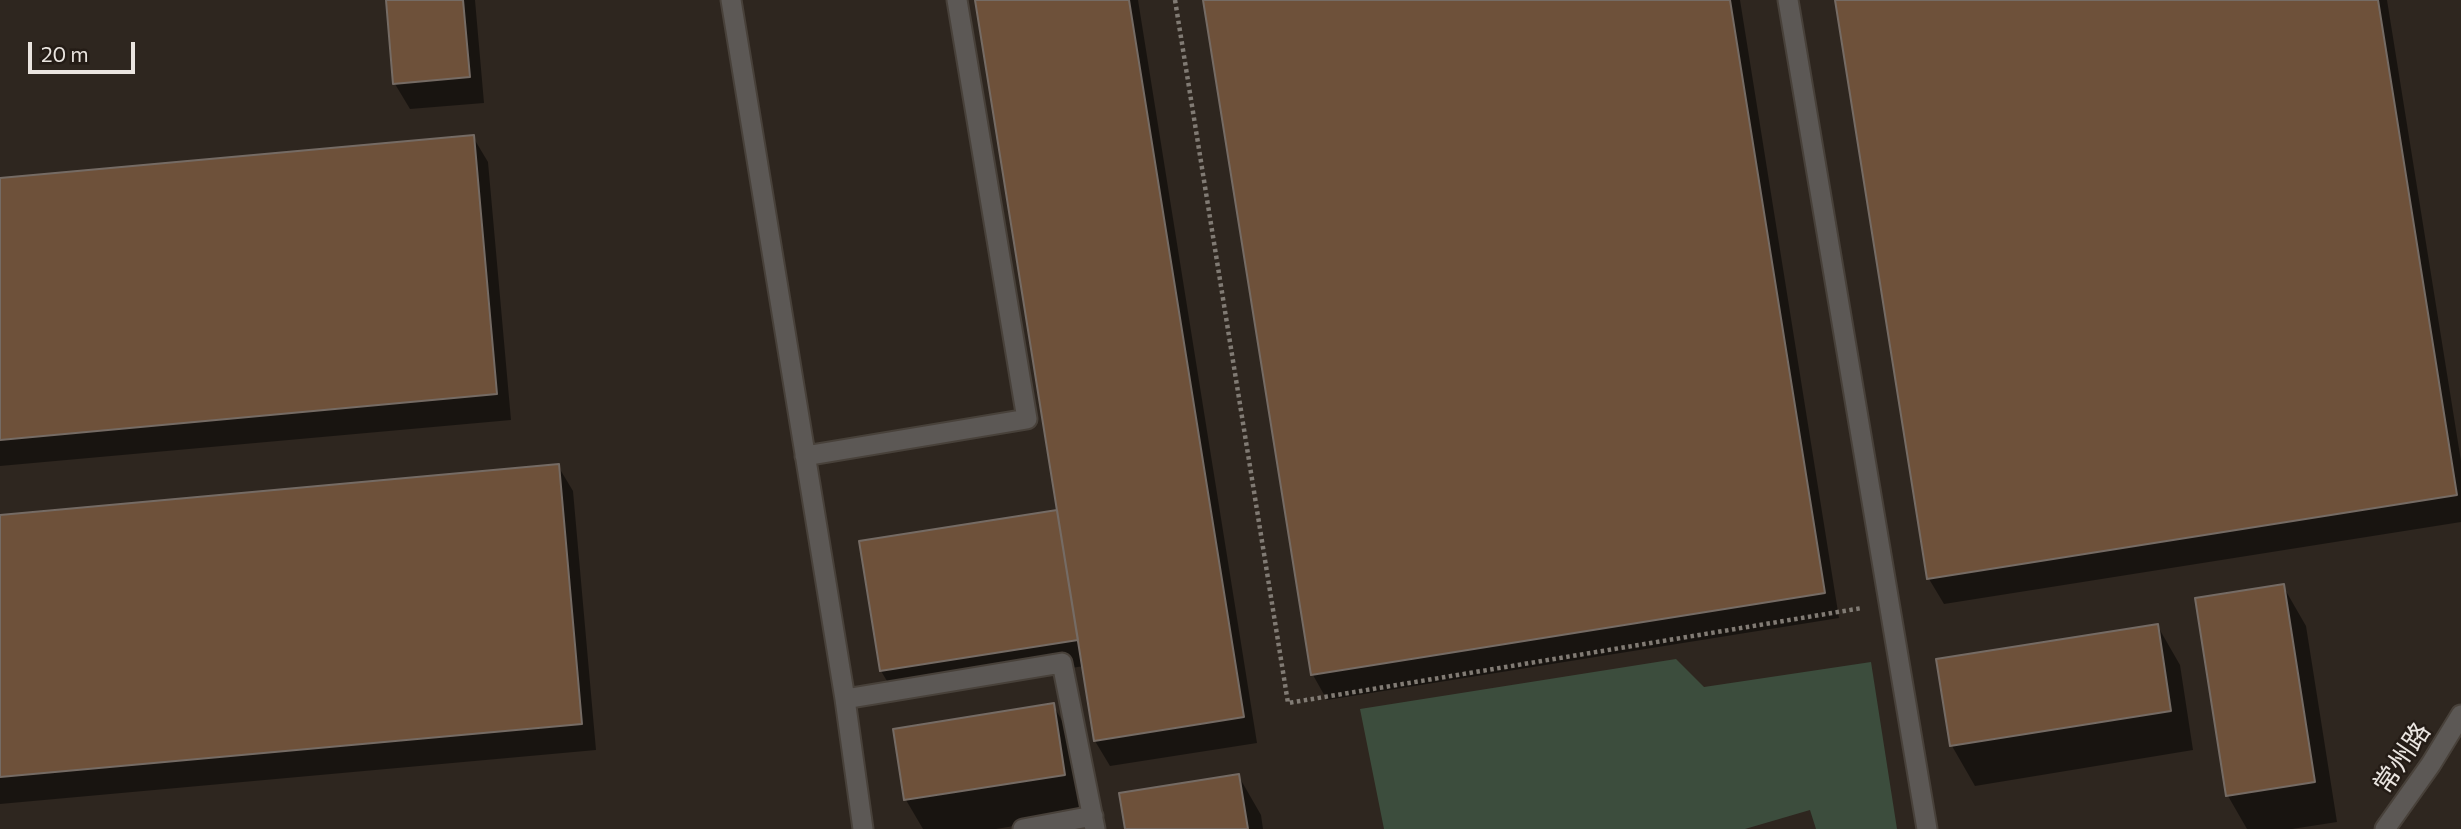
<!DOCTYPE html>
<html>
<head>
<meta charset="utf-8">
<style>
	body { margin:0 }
	#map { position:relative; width:2461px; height:829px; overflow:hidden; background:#2e261f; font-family:Commissioner,sans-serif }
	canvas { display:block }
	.scale { position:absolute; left:28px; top:42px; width:107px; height:32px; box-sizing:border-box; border:4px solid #eae5e0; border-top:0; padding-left:9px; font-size:21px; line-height:24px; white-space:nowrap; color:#eae5e0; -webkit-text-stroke:5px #241c16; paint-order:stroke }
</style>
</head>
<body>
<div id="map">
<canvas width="2461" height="829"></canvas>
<div class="scale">20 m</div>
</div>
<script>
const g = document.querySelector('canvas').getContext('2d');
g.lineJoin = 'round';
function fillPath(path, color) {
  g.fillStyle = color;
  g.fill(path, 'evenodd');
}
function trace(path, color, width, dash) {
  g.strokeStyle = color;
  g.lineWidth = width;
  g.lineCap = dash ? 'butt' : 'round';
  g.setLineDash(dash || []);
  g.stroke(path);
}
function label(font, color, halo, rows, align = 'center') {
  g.font = font + ' Commissioner,"Noto Sans SC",sans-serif';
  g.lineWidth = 5;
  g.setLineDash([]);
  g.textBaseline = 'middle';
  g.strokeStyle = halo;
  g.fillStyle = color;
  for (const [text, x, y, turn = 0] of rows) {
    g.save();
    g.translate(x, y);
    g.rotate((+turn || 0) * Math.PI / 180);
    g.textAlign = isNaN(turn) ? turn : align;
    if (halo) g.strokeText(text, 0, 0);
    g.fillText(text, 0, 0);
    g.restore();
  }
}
fillPath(new Path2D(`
	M1676 659 1704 687 1871 662 1897 829H1816L1810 810 1745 829H1384L1360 709Z`), '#3c4d3d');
fillPath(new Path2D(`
	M387 0H475L484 103 410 109 395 84Z
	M977 0H1138L1257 743 1110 766 1095 741 1084 666 896 696 881 671 1059 511Z
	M1205 0H1740L1839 618 1327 700 1313 675Z
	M1836 0H2387L2461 461V522L1944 604 1929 579Z
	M473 137 488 162 511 420 0 466V180Z
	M558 466 573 491 596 750 0 804V517Z
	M2283 586 2306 626 2337 822 2292 829H2247L2228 796Z
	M2157 625 2180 665 2193 750 1975 786 1952 746Z
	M1053 705 1076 745 1087 814 996 829H923L906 800 895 730Z
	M1238 775 1261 815 1263 829H1127Z`), '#0007');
const building = new Path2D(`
	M386 0H463L470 77 393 84Z
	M975 0H1129L1244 717 1094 741Z
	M1203 0H1730L1825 593 1311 675Z
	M1835 0H2378L2457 495 1927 579Z
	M474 135 497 394 0 440V178Z
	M559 464 582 724 0 777V515Z
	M1057 510 1078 640 880 671 859 541Z
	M2284 584 2315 782 2226 796 2195 598Z
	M2158 624 2171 711 1950 746 1936 659Z
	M1054 703 1065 775 904 800 893 729Z
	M1239 774 1248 829H1125L1119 793Z`);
fillPath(building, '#6e513a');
trace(building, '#756b64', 2);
const service = new Path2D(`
	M731 0 845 699 863 829
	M1788 0 1927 829
	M805 456 1027 419 957 0
	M845 699 1062 663 1095 829
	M1023 829 1093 816`);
const minor = new Path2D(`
	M2385 829 2431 764 2461 715`);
trace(service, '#48413a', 23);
trace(minor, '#48413a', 23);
trace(new Path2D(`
	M1175 0 1288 703 1862 608`), '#817b74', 4.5, [3.5, 3.5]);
trace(service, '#5c5855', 19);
trace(minor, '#5c5855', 19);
label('26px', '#eae5e0', '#241c16', [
	["常州路",2402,758,-56]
]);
</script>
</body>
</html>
